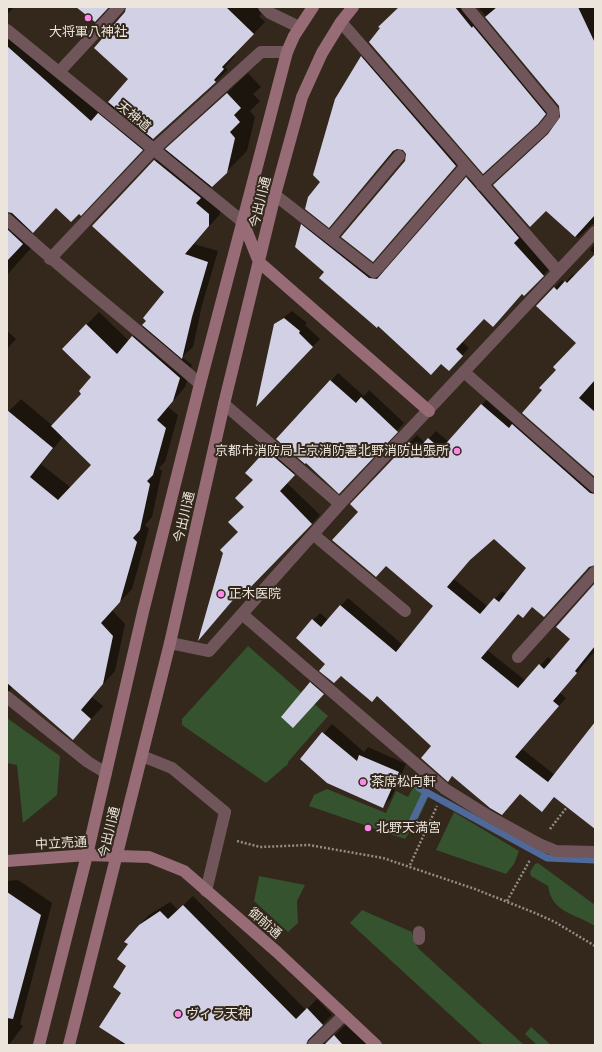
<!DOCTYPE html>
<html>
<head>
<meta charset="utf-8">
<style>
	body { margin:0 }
	#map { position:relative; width:602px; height:1052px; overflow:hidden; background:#33281b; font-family:Ubuntu,sans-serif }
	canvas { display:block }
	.frame { position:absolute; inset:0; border:8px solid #ebe5dc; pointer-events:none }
</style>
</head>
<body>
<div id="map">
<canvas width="602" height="1052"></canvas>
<div class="frame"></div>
</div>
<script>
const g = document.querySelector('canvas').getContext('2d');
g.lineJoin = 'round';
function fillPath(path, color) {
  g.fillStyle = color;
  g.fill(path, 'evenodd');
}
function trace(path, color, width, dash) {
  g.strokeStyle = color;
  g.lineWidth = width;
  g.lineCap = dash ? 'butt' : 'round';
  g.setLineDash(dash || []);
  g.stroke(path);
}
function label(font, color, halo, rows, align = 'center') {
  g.font = font + ' Ubuntu,"Noto Sans JP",sans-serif';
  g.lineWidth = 4;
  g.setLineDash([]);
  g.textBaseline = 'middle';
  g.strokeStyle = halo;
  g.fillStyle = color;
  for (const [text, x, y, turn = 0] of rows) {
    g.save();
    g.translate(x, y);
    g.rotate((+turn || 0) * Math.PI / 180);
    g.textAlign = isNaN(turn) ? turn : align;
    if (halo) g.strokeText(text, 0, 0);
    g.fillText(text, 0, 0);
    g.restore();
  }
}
fillPath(new Path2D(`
	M248 646 328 716 288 762V764L266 783 182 725V719Z
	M7 718 60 756 57 795 23 823 17 765 7 763Z
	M414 786 429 796 418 819 405 839 309 806 314 795 327 789 386 813 396 791 408 797Z
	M454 812 519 851 514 864 506 874 436 850Z
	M538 863 595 905V926C574 913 552 913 548 886L531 876 530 872 535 864Z
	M259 876 305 885 297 901 298 923 288 932 254 901Z
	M362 910 412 932 414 941 419 949 524 1045H483L350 923Z
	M531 1027 551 1045H537L525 1034Z`), '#34532e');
fillPath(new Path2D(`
	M7 7H14L7 15Z
	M127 7H268L259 16 265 22 234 54 235 56 225 67 228 70 153 138 92 202 57 207 24 242 31 248 7 275V25L103 109 130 79 126 12Z
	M401 7H471L552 106 545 115Z
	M478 7H595V224H592L578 238 546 209 552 132 562 117 560 106Z
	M368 50 462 158 380 254 407 153 401 148 395 150 336 219 322 182 362 57Z
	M248 73 261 87 253 94 260 101 250 111 255 117 247 151 206 192 220 203V214L194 244 218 251 202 305 193 347 182 357 192 365 185 387 168 407 178 415 165 462 159 468 162 471 152 517 145 525 149 529 132 589 112 610 125 624 115 671 92 697 103 706 73 739 13 686 7 694V413L21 399 53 426 83 394 93 377 63 349 99 312 129 341 144 325 166 292 93 226 166 150ZM63 437 93 465 71 488 41 464Z
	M474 171 550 268 531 288 523 293 499 319 484 318 462 342 469 348 455 363 325 272 302 225 308 218 376 272H384Z
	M595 244V254L590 250Z
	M595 256V476L543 390 578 343 537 306 562 280 565 283 573 274 575 276Z
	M292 311 307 323 305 325 320 339 264 398 275 324Z
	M7 331 16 339 7 349Z
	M338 373 364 396 369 390 404 423 347 485 331 381Z
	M489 397 595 483V564L533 606 518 613 487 650 526 681 548 657 552 661 571 638 595 585V655L593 653 560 693 566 698 522 749 555 775 595 724V828L555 796 542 810 520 793 453 775 448 780 432 746 377 695 327 664 313 620 320 613 328 620 348 598 403 645 435 606 360 512 409 443 417 435 425 443 436 431 449 442ZM494 538 528 568 506 594 502 591 488 607 454 579 474 555Z
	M275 443 302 466 287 483 320 515 241 596 238 593 200 638 239 532 254 480 267 451Z
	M315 679 327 690 297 722 311 683Z
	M332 724 364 752 368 747 406 764 391 798 383 807 301 759Z
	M18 880 52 903 20 1024 23 1026 9 1045H7V881Z
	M193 896 306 1010 317 999 332 1015 315 1032 317 1041 325 1043 329 1041 348 1022 370 1045H119L122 1041 123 992 128 965 129 944 139 925 149 915 170 902 178 910Z`), '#0007');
trace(new Path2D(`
	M419 788 547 858 595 860
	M410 826 426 792`), '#4e699a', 7);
fillPath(new Path2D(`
	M76 7H109L95 22Z
	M126 7H226L254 34 222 67 224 69 214 80 216 82 153 139 108 102 128 79 94 48 125 12Z
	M399 7H455L472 28 473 26 546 114 538 124 483 174 369 42 380 28 378 27Z
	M497 7H578L595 43V215L575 237 546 211 530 227 493 185 548 134 560 117 559 106 485 17Z
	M7 46 91 121 98 113 143 150 81 216 79 214 71 222 56 208 33 233 12 213 7 212Z
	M361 56 456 166 373 262 341 237 405 161 406 154 403 150 397 149 393 151 329 228 305 209 308 197 320 182 313 175 335 99Z
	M227 93 241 108 234 115 240 122 230 132 235 138 227 173 212 187 165 149Z
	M154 160 201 198 196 203 209 214V226L185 254 208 262 192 317 182 359 142 325 146 321 143 318 164 292 92 226Z
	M466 177 519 238 514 243 544 276 524 296 522 294 493 327 484 319 456 349 463 356 449 371 441 364 431 375 378 326 377 328 319 278 324 272 295 247 301 224 369 278 377 279Z
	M7 229 23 244 7 261Z
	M595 254V380L579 398 595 412V477L522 413 542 390 539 388 556 370 553 367 576 343 536 306 554 287 557 290 565 281 567 283Z
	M284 318 300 331 299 333 313 347 256 407 274 324Z
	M86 324 117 354 132 336 180 378 173 401 157 420 166 428 153 475 147 481 150 484 140 530 133 538 137 542 120 602 101 623 113 636 103 684 81 710 91 719 73 740 7 683V410L53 448 30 477 58 500 91 465 51 426 81 394 79 391 91 377 62 349Z
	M330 380 356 403 361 397 398 432 339 494 306 463 305 464 276 439Z
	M481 404 509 428 512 424 590 493 595 494V565L589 567 544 617 532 607 523 618 518 614 481 658 518 688 539 664 544 669 570 639 556 627 595 583V646L575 671 577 673 553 701 559 706 515 757 548 782 595 722V829L554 797 542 812 520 794 502 815 490 808 452 776 448 782 421 758 431 746 377 696 372 702 341 676 334 683 319 671 325 664 296 638 312 619 321 627 340 605 396 652 433 606 386 566 376 577 332 540 358 512 350 504 409 442 417 450 428 438 441 449ZM494 539 526 568 499 602 494 598 480 614 447 587 470 560Z
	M266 450 295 475 280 491 312 524 241 597 238 594 198 641 223 553 220 550 238 532 228 522 244 507 235 498 253 480 245 473Z
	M310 682 324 694 293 728 281 717Z
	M322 732 357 761 359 755 399 772 383 808 327 783 300 759Z
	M7 892 41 915 13 1019 7 1018Z
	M183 905 296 1019 307 1008 323 1025 308 1040 306 1045H127L99 1027 121 993 113 987 126 966 117 959 128 944 124 942 139 925 160 911 168 919Z
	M334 1035 343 1045H324Z`), '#d1d0e4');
trace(new Path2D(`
	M550 829 567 807
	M237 841 260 847 309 845 383 858 475 889 535 913 555 922 595 946
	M410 865 437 806
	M507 901 530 860`), '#958d82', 2.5, [2, 2]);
trace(new Path2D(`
	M264 7 270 13 299 27
	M467 7 553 111V117L543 129 482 185
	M59 72 119 7
	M275 195 374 272 466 166
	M331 237 399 156
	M50 259 153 150 261 52H287
	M464 372 595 487
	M314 535 405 611
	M518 657 595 572
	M142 756 172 768 225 812 206 891
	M419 932V939
	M313 1045 344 1015`), '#70555b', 12);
trace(new Path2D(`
	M341 22 557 270
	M7 30 243 222
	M7 219C69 276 136 328 200 384
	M224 404 340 504
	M242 614 445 789 490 817 539 844 556 851 595 852
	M170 643 209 651 340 504 595 232
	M7 697 88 762 106 773`), '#70555b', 12);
trace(new Path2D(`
	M243 222 259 262 429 411
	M7 861 87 855 149 857 184 871 277 952 376 1045
	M39 1045 87 855 143 612 200 384 287 52 294 36 313 7
	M69 1045 170 643 224 404 275 195 302 97 322 53 341 22 353 7`), '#976c77', 12);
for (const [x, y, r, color] of [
	[88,18,4,"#fb87e6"],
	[457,451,4,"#fb87e6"],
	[221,594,4,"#fb87e6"],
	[363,782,4,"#fb87e6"],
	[368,828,4,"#fb87e6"],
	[178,1014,4,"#fb87e6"]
]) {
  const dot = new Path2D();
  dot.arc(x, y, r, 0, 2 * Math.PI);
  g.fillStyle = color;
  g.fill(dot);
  trace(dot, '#33281b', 1.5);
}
label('13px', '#ebe5dc', '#33281b', [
	["大将軍八神社",88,32,"center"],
	["京都市消防局上京消防署北野消防出張所",449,451,"right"],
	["正木医院",229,594],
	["茶席松向軒",371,782],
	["北野天満宮",376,828],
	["ヴィラ天神",186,1014]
], 'left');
label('13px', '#ebe5dc', '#33281b', [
	["天神道",134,116,40],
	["今出川通",260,202,-76],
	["今出川通",184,517,-77],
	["今出川通",109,832,-76],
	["中立売通",61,843,-3],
	["御前通",265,923,41]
]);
</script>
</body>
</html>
